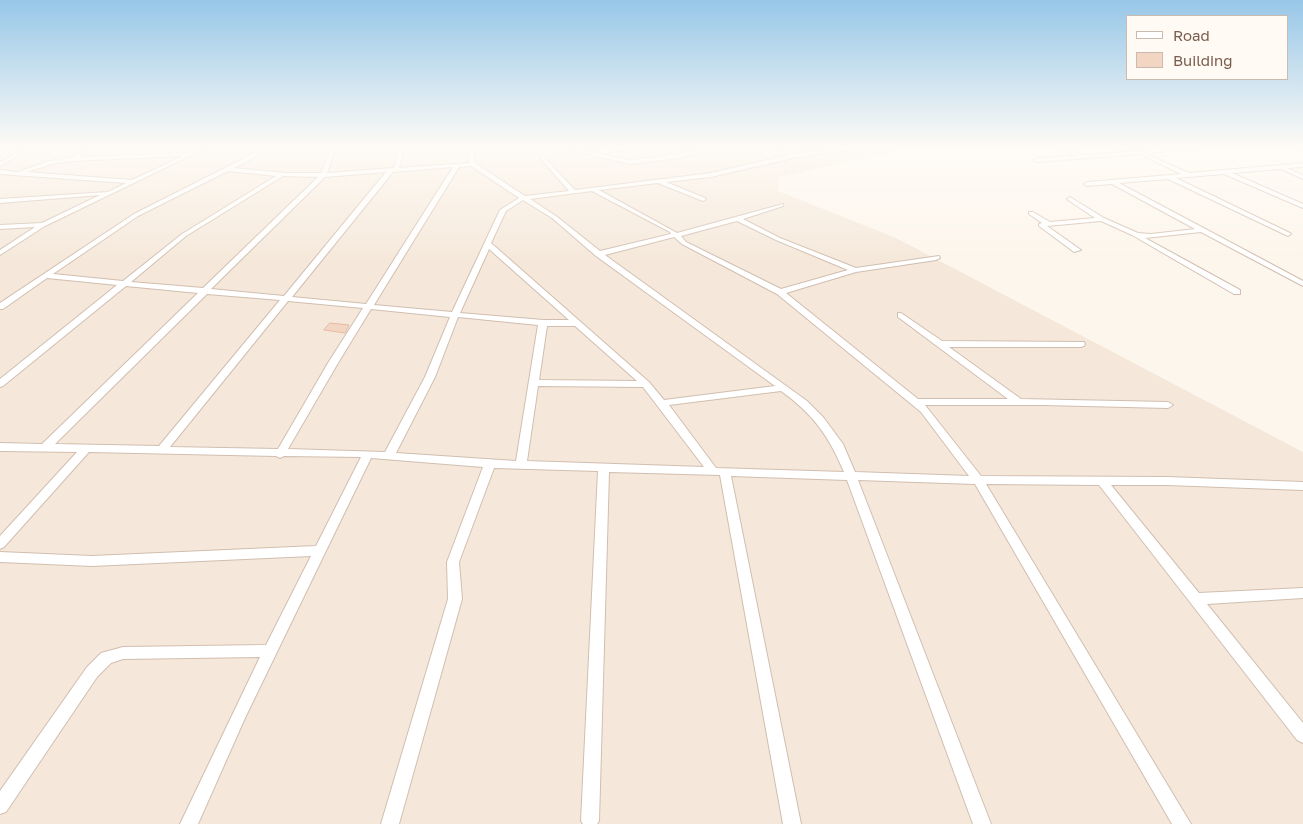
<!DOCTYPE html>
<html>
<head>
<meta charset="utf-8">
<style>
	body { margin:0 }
	#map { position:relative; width:1303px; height:824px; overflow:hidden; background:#fdf6ec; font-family:"Golos Text",sans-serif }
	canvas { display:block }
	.legend { position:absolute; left:1126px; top:15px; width:162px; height:65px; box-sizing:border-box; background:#fffaf3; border:1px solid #cabbb1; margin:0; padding:6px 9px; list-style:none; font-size:15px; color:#7a5c4d }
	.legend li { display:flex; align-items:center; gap:10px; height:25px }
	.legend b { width:25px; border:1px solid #cabbb1 }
</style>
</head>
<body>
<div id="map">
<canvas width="1303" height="824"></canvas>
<ul class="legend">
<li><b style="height:6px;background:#fff"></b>Road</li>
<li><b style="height:14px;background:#f3d5c3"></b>Building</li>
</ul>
</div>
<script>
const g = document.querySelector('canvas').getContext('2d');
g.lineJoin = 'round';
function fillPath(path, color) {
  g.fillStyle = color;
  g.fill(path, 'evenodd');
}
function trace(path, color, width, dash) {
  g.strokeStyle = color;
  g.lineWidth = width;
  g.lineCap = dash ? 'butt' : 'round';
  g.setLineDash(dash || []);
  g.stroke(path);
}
fillPath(new Path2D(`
	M0 147H894L888 153 780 177 778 191 896 238 1303 452V824H0Z`), '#f5e8da');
const building = new Path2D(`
	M330 323 349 325 345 333 324 330Z`);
fillPath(building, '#f3d5c3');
trace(building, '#e6bba3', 1);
const street = new Path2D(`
	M26 147H33L0 166V162Z
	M91 147H98L79 157 190 153 201 147H208L45 226 0 255V250L35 227 0 229V225L42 223 100 195 0 203V199L108 192 126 183 0 174V170L18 172 49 161 75 157V155ZM183 156 132 180 27 172 52 164 71 161Z
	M266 147H273L234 168 286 173H321L331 147H336L327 173 394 168 399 147H405L399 168 469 163 467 147H473L475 163 525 196 569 191 541 159V157L543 156 575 190 711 173 788 155 778 147H784L794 154 850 147H869L793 158 711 177 666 182 705 198 706 199 703 201 658 183 599 190 677 233 783 204V206L743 219 780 238 856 268 939 256 940 258 936 260 856 272 786 293 918 399H1008L898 317V313H901L942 341 1084 342 1085 344 1084 346 1081 347H949L1021 399 1168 402 1173 405 1168 408 1043 405H925L981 476 1167 477 1303 482V490L1167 485H1111L1199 593 1303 588V598L1207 604 1303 723V743L1297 740 1099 485 986 484 1191 824H1172L975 484 858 480 991 824H973L847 480 731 476 801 824H783L720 475 609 472 599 821 597 824H583L581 821 598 471 494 468 459 562 462 599 399 824H381L448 599 447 562 483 467 371 458 245 718 198 824H180L260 657 123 659 111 663 97 677 6 812 0 814V791L87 667 101 653 123 647 266 645 311 556 92 566 0 562V552L92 556 316 546 361 457 284 456 280 458 276 456 89 452 4 547 0 549V536L77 452 0 451V443L42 444 198 293 126 286 3 386 0 387V379L117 285 47 278 3 309H0V303L134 214ZM471 166 519 198 500 210 452 312 374 305 459 167ZM453 167 366 304 292 297 393 172ZM228 171 276 176 182 234 123 281 53 274 138 216ZM386 172 284 296 211 289 325 177ZM283 176 318 177 203 288 131 282 186 236ZM592 191 670 232 671 234 600 251 556 216 530 199ZM523 200 552 218 596 256 775 386 664 400 649 382 491 243 506 211ZM737 221 776 240 848 270 781 289 686 242 681 236ZM674 237 682 244 777 294 921 412 969 476 855 472 843 444 823 417 807 401 605 255ZM489 249 569 320H543L460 313ZM207 294 280 300 159 446 55 444ZM288 301 363 308 328 363 278 449 170 447ZM371 309 450 317 425 377 385 452 288 449 338 363ZM458 317 538 325 516 461 396 453 435 377ZM547 326H575L637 381 539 380ZM538 386 643 387 704 467 527 461ZM781 391C813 414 829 436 844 472L716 468 669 405Z
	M559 147H571L596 153 598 150 622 147H641L599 154 630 160 679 154 708 147H719L679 158 630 164Z
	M1059 147H1067L1082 155 1150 150 1167 147H1206L1176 149 1146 154 1189 173 1303 163V167L1287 168 1303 175V179L1281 169 1232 173 1303 204V208L1224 174 1176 178 1290 233 1291 234 1288 236 1168 179 1119 183 1303 281V286L1201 232 1145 238 1240 290V294H1234L1132 235 1101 221 1047 226 1081 250 1074 252 1039 226V224L1042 223 1029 214V212H1033L1050 222 1095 218 1068 200 1067 199 1070 197 1104 218 1138 233 1151 234 1195 229 1112 184 1087 186 1084 184 1087 182 1181 174 1140 154 1036 162 1033 160 1036 158 1076 156Z`);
const secondary = new Path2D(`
	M1296 147H1303V151Z`);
trace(street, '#d1beb0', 2);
trace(secondary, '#d6c0b0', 2);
fillPath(street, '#fff');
fillPath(secondary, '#fff');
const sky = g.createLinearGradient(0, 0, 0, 263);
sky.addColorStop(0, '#97c7e8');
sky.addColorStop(0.56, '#fefbf6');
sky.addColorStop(1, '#fefbf600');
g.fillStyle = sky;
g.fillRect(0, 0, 1303, 263);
</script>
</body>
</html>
